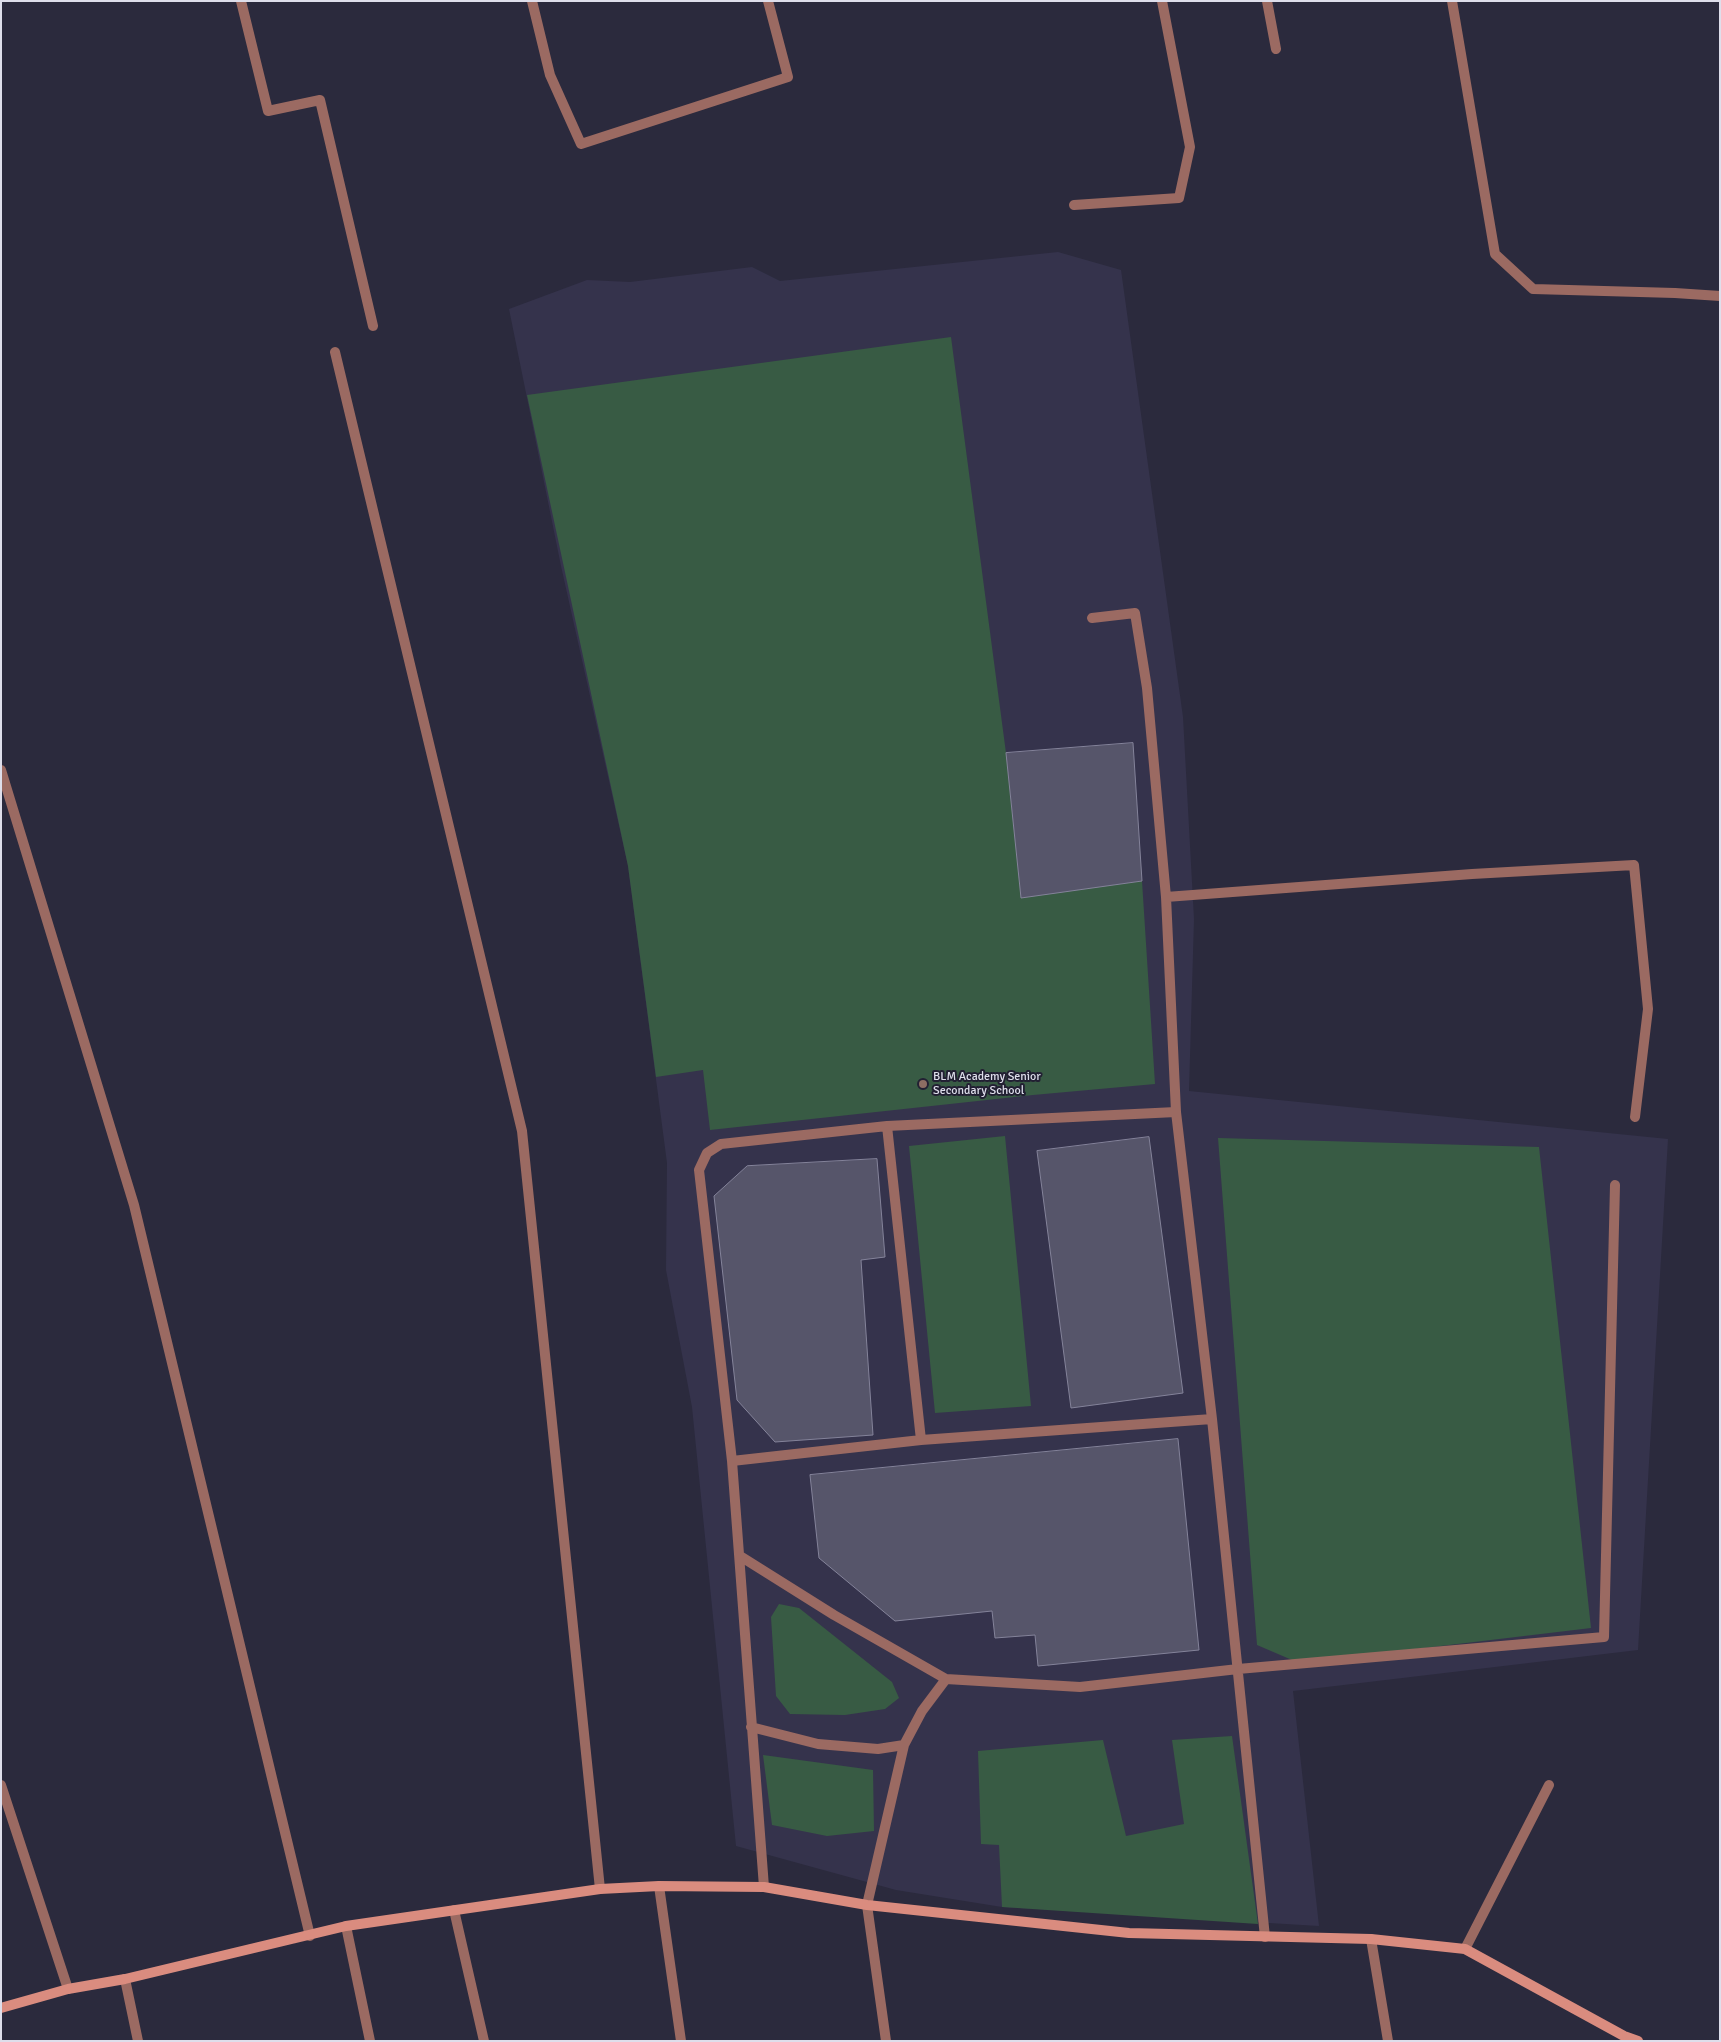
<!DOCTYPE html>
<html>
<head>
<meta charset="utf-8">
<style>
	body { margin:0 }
	#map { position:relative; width:1721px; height:2042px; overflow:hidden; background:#2b2a3d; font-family:Signika,sans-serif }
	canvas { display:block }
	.frame { position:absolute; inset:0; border:2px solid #dedeeb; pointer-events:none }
</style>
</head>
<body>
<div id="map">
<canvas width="1721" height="2042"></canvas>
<div class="frame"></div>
</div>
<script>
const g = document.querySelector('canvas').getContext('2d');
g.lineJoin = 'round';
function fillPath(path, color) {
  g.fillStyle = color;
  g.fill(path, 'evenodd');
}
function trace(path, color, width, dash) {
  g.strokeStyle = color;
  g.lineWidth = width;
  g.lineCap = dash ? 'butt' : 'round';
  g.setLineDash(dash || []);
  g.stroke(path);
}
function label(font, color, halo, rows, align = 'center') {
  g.font = font + ' Signika,sans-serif';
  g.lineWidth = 4;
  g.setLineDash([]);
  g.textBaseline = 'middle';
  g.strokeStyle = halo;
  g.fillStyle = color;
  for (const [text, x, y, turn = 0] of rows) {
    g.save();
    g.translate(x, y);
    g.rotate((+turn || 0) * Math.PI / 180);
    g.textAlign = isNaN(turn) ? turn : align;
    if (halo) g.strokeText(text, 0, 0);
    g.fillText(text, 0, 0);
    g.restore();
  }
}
fillPath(new Path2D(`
	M1058 252 1121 270 1183 717 1194 919 1189 1091 1668 1139 1638 1650 1293 1691 1319 1926 1002 1907 896 1890 736 1846 692 1407 666 1270 667 1163 628 866 561 566 509 309 587 280 630 282 752 267 780 281Z`), '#35334c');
fillPath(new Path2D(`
	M951 337 1006 753 1021 897 1142 881 1155 1084 1033 1095 710 1130 703 1070 656 1077 628 866 527 395Z
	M1005 1136 1031 1406 935 1413 909 1146Z
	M1218 1138 1539 1147 1591 1628 1299 1663 1257 1645Z
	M779 1604 799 1608 892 1682 899 1698 885 1709 845 1715 790 1714 776 1696 771 1617Z
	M1232 1736 1258 1924 1002 1907 999 1845 981 1844 978 1751 1103 1740 1126 1836 1184 1824 1172 1740Z
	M763 1755 873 1770 874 1831 827 1836 772 1825Z`), '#385b44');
const building = new Path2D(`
	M1133 743 1142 881 1021 898 1006 753Z
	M1149 1137 1183 1393 1071 1408 1037 1151Z
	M877 1159 885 1257 861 1260 873 1435 775 1442 737 1400 714 1196 747 1166Z
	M1178 1439 1199 1650 1038 1666 1035 1635 995 1638 992 1611 895 1621 819 1558 810 1475Z`);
fillPath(building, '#56556a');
trace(building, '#84839a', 1);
trace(new Path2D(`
	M1092 618 1135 613 1147 688 1166 897 1176 1112 1212 1419 1265 1937
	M1166 897 1472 874 1634 865 1648 1009 1635 1117
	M887 1126 921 1440
	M732 1461 921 1440 1212 1419
	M740 1556 834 1615 946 1679
	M751 1727 818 1744 878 1749 904 1745
	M1 1785 68 1989
	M659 1886 681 2041
	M764 1887 732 1461 699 1170 707 1153 721 1144 887 1126 1176 1112
	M867 1905 904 1745 922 1711 946 1679 1080 1687 1238 1669 1604 1637 1615 1185
	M454 1910 484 2041
	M1371 1939 1388 2041`), '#9b6a62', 10);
trace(new Path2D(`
	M241 1 268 111 320 100 373 326
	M532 1 550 75 581 144 788 77 768 1
	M1267 1 1276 49
	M1452 1 1495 254 1533 289 1675 293 1720 296
	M1074 205 1179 198 1190 147 1162 1
	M335 352 522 1131 600 1889
	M1 770 134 1205 310 1936
	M867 1905 886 2041
	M346 1926 370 2041
	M1465 1949 1549 1785
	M125 1979 138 2041`), '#9b6a62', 10);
trace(new Path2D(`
	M1 2008 68 1989 125 1979 346 1926 600 1889 659 1886 764 1887 867 1905 1129 1933 1371 1939 1465 1949 1624 2036 1638 2041`), '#da8c7f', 10);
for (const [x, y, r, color] of [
	[923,1084,5,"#8d6e63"]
]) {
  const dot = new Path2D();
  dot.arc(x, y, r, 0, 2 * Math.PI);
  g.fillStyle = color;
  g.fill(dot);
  trace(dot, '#222033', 2);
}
label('12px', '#dedeeb', '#222033', [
	["BLM Academy Senior",933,1077],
	["Secondary School",933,1091]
], 'left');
</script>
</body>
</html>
